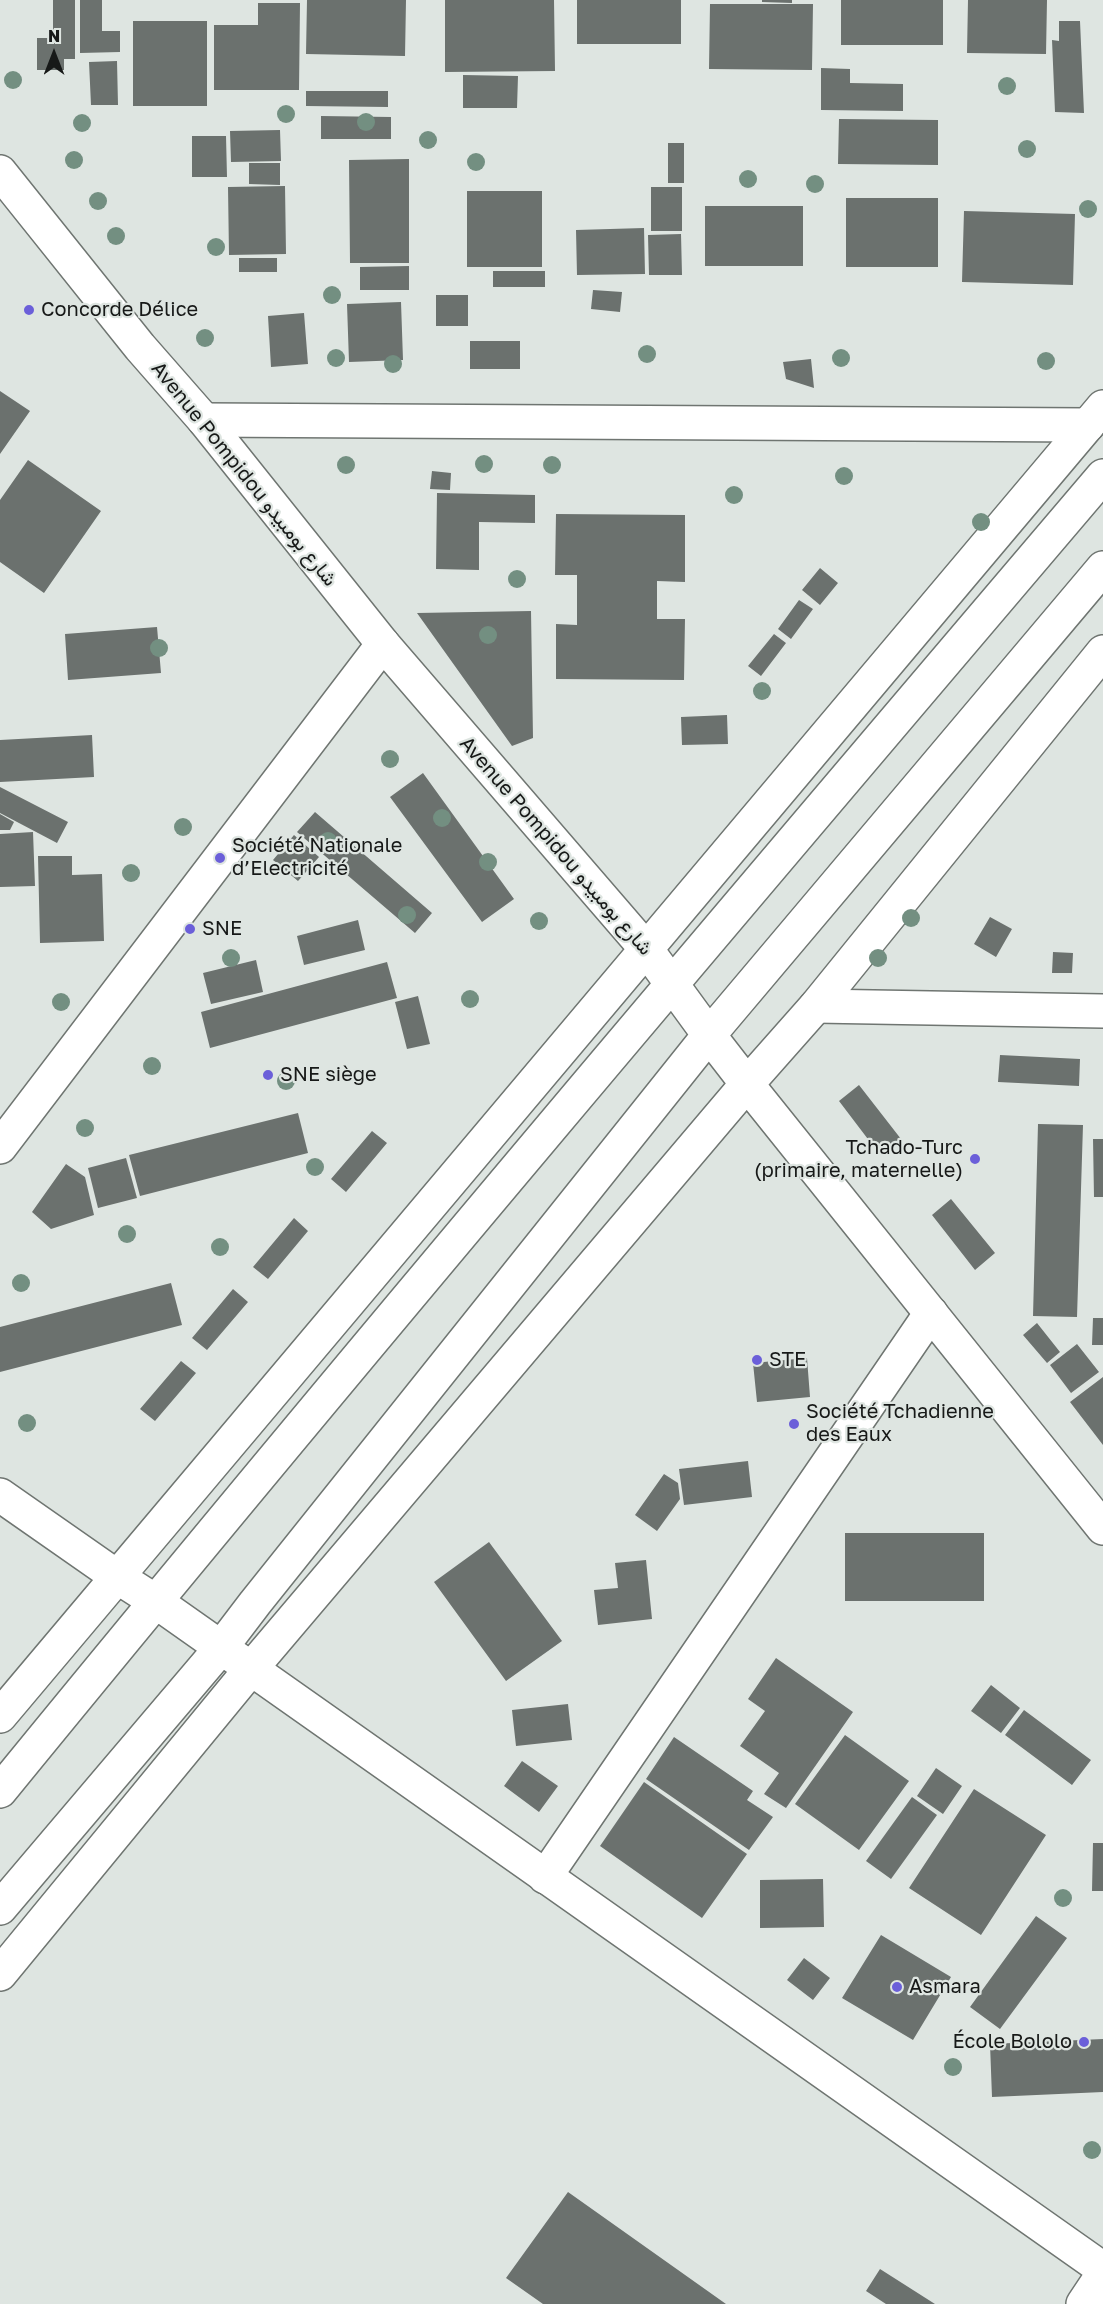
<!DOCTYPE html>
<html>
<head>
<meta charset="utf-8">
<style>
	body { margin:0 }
	#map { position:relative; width:1103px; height:2304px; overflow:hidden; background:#dee5e1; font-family:"Golos Text",sans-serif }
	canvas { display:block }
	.north { position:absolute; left:24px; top:24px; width:60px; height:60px; -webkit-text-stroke:4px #dee5e1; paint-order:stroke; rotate:0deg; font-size:16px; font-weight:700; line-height:24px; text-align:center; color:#171918 }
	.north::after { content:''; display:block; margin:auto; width:21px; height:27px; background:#171918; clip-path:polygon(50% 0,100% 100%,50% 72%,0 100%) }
</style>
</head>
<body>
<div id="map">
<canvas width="1103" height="2304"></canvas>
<div class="north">N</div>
</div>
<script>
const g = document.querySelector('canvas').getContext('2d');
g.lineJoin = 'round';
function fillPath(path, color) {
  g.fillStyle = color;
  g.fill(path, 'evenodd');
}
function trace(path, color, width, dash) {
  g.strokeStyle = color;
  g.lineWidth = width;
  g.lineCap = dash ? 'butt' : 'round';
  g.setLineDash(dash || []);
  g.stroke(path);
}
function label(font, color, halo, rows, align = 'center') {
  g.font = font + ' "Golos Text",Vazirmatn,sans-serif';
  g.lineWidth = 4.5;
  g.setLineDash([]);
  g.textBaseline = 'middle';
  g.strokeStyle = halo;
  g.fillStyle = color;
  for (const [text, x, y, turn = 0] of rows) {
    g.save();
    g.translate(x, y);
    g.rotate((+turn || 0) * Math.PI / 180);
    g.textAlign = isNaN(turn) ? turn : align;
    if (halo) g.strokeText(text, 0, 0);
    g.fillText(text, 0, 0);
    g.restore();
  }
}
fillPath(new Path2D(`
	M53 0H75V59H64V70H37V38H53Z
	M80 0H102V31H120V52L80 53Z
	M307 0H406L405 56 306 54Z
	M445 0H554L555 71 445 72Z
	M577 0H681V44H577Z
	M762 0H792V3L762 2Z
	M841 0H943V45H841Z
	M968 0H1047L1046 54 967 53Z
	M258 3H300L299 90H214V25H258Z
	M710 4H813L812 70 709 69Z
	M133 21H207V106H133Z
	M1059 21H1080L1084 113 1055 112 1052 40 1059 41Z
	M117 61 118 105H91L89 62Z
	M821 68 850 69V83L903 84V111L821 110Z
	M463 75 518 76 517 108H463Z
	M306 91H388V107L306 106Z
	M321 116 391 117V139H321Z
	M839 119 938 120V165L838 164Z
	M280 130 281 161 231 162 230 131Z
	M192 136H226L227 177H192Z
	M668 143H684V183H668Z
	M409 159V263H350L349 160Z
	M249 163H280V185L249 184Z
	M285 186 286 254 229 255 228 187Z
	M651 187H682V231H651Z
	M467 191H542V267H467Z
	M846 198H938V267H846Z
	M705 206H803V266H705Z
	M964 211 1075 214 1073 285 962 282Z
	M644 228 645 274 577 275 576 230Z
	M681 234 682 275H649L648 235Z
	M239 258H277V272H239Z
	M409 266V290H360V267Z
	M493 271H545V287H493Z
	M593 290 622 292 620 312 591 309Z
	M436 295H468V326H436Z
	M401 302 403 360 349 362 347 304Z
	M304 313 308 364 271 367 268 316Z
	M470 341H520V369H470Z
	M811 359 814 388 786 379 783 362Z
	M0 391 30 411 0 454Z
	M28 460 101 511 44 593 0 562V500Z
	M432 471 451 473 450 490 430 489Z
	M437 493 535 495V523L479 522V570L436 569Z
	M556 514 685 515V582L657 581V619H685L684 680 556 679V624L577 625V575H555Z
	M820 568 838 583 820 605 802 590Z
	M799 600 813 609 791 639 778 629Z
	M531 611 533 738 512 746 417 613Z
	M157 627 161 673 68 680 65 634Z
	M774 634 786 643 761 676 748 666Z
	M727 715 728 744 682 745 681 717Z
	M92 735 94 777 0 782V740Z
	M423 773 514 899 482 922 390 797Z
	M0 787 68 822 57 843 0 813Z
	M315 812 432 913 415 933 297 832Z
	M0 814 14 822 10 830H0Z
	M33 832 35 886 0 887V834Z
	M294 835 319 857 298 881 273 860Z
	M38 856H72V875L102 874 104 941 40 943Z
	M990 917 1012 929 996 957 974 944Z
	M358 920 365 950 304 965 297 936Z
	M1053 952 1073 953 1072 973H1052Z
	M256 960 263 992 211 1004 203 973Z
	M387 962 397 998 210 1048 201 1012Z
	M418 996 430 1044 407 1049 395 1002Z
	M1000 1055 1080 1059 1079 1086 998 1082Z
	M859 1085 901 1139 880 1155 839 1101Z
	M298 1113 308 1153 140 1196 129 1155Z
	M1038 1124 1083 1125 1077 1317 1033 1316Z
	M372 1131 387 1143 346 1192 331 1179Z
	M1093 1139H1103V1197H1094Z
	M126 1158 137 1198 98 1208 88 1168Z
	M66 1164 85 1177 94 1215 51 1229 32 1212Z
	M951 1199 995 1253 975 1270 932 1215Z
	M294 1218 308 1231 268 1279 253 1267Z
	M171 1283 182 1325 0 1372V1327Z
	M233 1289 248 1302 207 1350 192 1338Z
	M1093 1318H1103V1345H1092Z
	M1037 1323 1060 1352 1047 1363 1023 1335Z
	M1077 1344 1099 1372 1071 1393 1050 1365Z
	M807 1358 810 1397 757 1402 753 1363Z
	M181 1361 196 1373 155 1421 140 1409Z
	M1103 1377V1445L1070 1402Z
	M748 1461 752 1497 684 1505 679 1469Z
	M664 1474 678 1483 680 1499 657 1531 635 1515Z
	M845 1533H984V1601H845Z
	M489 1542 562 1641 506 1681 434 1582Z
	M646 1560 652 1619 598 1625 594 1590 618 1588 615 1563Z
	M776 1658 853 1712 786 1808 764 1794 779 1773 740 1746 765 1711 748 1699Z
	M991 1685 1020 1708 1001 1733 971 1711Z
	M568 1704 572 1740 516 1746 512 1710Z
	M1024 1710 1091 1760 1072 1785 1005 1735Z
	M845 1735 909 1781 859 1850 795 1804Z
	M674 1737 753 1791 747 1800 773 1817 749 1850 646 1779Z
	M522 1761 558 1786 539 1812 504 1786Z
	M936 1768 962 1786 943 1814 917 1796Z
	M644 1782 747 1854 702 1918 600 1846Z
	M974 1789 1046 1835 981 1935 909 1888Z
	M912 1797 937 1815 891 1879 866 1861Z
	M1093 1843H1103V1891H1092Z
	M823 1879 824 1927 760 1928V1880Z
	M1036 1916 1067 1938 1000 2029 970 2007Z
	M881 1935 951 1977 913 2040 842 1998Z
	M804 1958 830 1978 813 2000 787 1980Z
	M1103 2039V2092L992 2097 990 2044Z
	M568 2192 726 2304H543L506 2278Z
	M880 2269 935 2304H886L866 2291Z`), '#6b716e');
const street = new Path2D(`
	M204 420 1088 425
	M816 1006 1103 1011
	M0 1147 383 644
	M545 1877 931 1313
	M1083 2304 1103 2274`);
const secondary = new Path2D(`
	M0 172 140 347 204 420 383 644 647 950 709 1035 747 1084 1103 1528
	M0 1495 116 1576 155 1601 1103 2269
	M0 1716 1103 407
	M0 1791C362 1348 732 912 1103 476
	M0 1908 220 1649 255 1603 709 1035 1103 568
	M0 1974 250 1670 747 1084 816 1006 1103 652`);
trace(street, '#6f7571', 36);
trace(secondary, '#6f7571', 36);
trace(street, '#fff', 33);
trace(secondary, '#fff', 33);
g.fillStyle = '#738f81';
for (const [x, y] of [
	[13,80],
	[1007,86],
	[286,114],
	[366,122],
	[82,123],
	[428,140],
	[1027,149],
	[74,160],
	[476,162],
	[748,179],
	[815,184],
	[98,201],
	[1088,209],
	[116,236],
	[216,247],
	[332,295],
	[205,338],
	[647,354],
	[336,358],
	[841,358],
	[1046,361],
	[393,364],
	[484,464],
	[346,465],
	[552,465],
	[844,476],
	[734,495],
	[981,522],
	[517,579],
	[488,635],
	[159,648],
	[762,691],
	[390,759],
	[442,818],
	[183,827],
	[328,841],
	[488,862],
	[131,873],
	[407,915],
	[911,918],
	[539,921],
	[231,958],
	[878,958],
	[470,999],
	[61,1002],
	[152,1066],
	[286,1081],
	[85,1128],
	[315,1167],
	[127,1234],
	[220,1247],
	[21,1283],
	[27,1423],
	[1063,1898],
	[953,2067],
	[1092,2150]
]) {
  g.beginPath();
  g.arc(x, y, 9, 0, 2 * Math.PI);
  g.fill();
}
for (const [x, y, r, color] of [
	[29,310,6,"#6b5fd9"],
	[220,858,6,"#6b5fd9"],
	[190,929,6,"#6b5fd9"],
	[268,1075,6,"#6b5fd9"],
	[975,1159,6,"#6b5fd9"],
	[757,1360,6,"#6b5fd9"],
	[794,1424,6,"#6b5fd9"],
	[897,1987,6,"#6b5fd9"],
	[1084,2042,6,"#6b5fd9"]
]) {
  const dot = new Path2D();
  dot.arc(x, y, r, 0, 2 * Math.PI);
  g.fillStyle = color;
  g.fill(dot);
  trace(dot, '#dee5e1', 2);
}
label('20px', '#171918', '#dee5e1', [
	["Concorde Délice",41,310],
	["Société Nationale",232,846],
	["d’Electricité",232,869],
	["SNE",202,929],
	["SNE siège",280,1075],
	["Tchado-Turc",963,1148,"right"],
	["(primaire, maternelle)",963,1171,"right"],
	["STE",769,1360],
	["Société Tchadienne",806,1412],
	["des Eaux",806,1435],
	["Asmara",909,1987],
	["École Bololo",1072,2042,"right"]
], 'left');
label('20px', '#171918', '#dee5e1', [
	["Avenue Pompidou شارع بومبيدو",244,474,51],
	["Avenue Pompidou شارع بومبيدو",556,846,49]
]);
</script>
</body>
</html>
